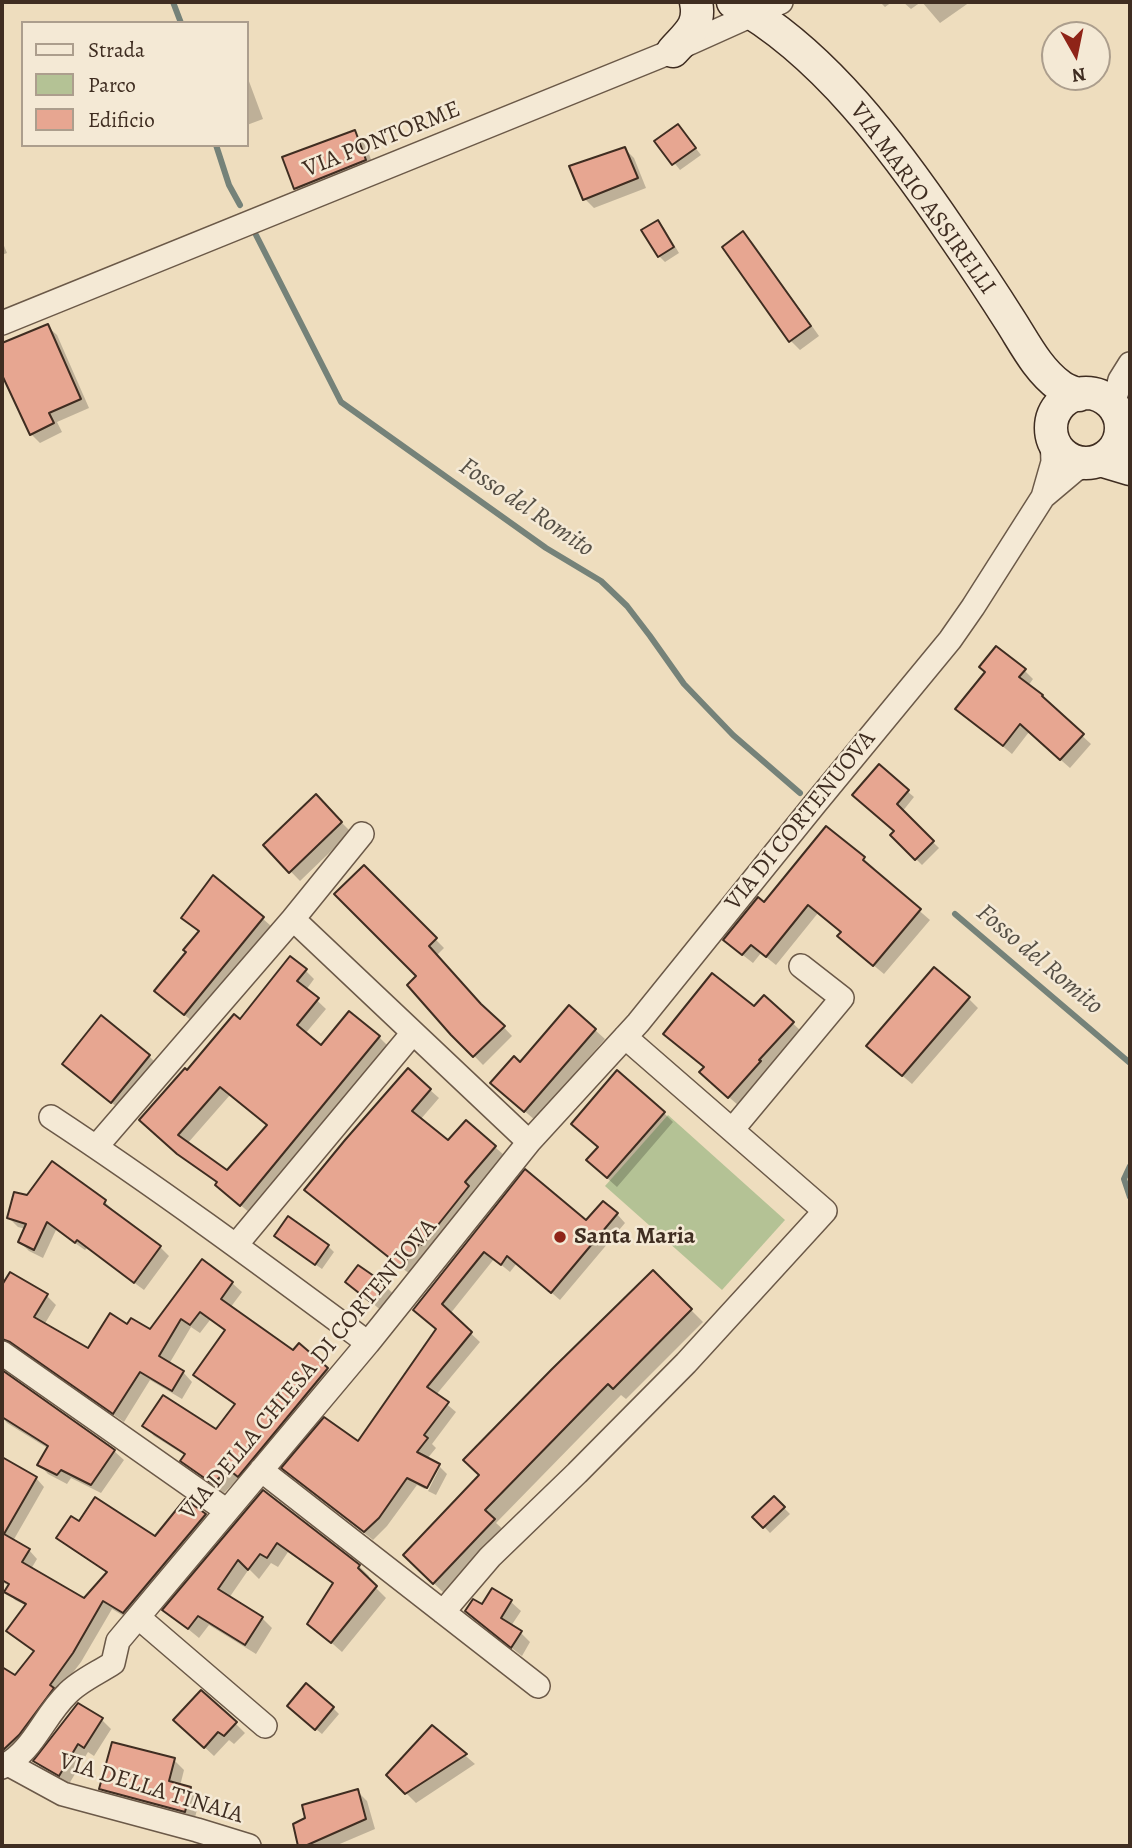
<!DOCTYPE html>
<html>
<head>
<meta charset="utf-8">
<style>
	body { margin:0 }
	#map { position:relative; width:1132px; height:1848px; overflow:hidden; background:#eeddbe; font-family:Alegreya,serif }
	canvas { display:block }
	.frame { position:absolute; inset:0; border:4px solid #3f2d21; pointer-events:none }
	.legend { position:absolute; left:21px; top:21px; width:228px; height:126px; box-sizing:border-box; background:#f4e9d5; border:2px solid #ac9e8d; margin:0; padding:9px 12px; list-style:none; font-size:21px; color:#3f2d21 }
	.legend li { display:flex; align-items:center; gap:14px; height:35px }
	.legend b { width:35px; border:2px solid #ac9e8d }
	.north { position:absolute; left:1041px; top:21px; width:70px; height:70px; box-sizing:border-box; background:#f4e9d5; border:2px solid #ac9e8d; border-radius:50%; rotate:171deg; font-size:19px; font-weight:700; line-height:28px; text-align:center; color:#3f2d21 }
	.north::after { content:''; display:block; margin:auto; width:24px; height:32px; background:#8f2418; clip-path:polygon(50% 0,100% 100%,50% 72%,0 100%) }
</style>
</head>
<body>
<div id="map">
<canvas width="1132" height="1848"></canvas>
<div class="frame"></div>
<ul class="legend">
<li><b style="height:9px;background:#f4e9d5"></b>Strada</li>
<li><b style="height:19px;background:#b4c295"></b>Parco</li>
<li><b style="height:19px;background:#e7a691"></b>Edificio</li>
</ul>
<div class="north">N</div>
</div>
<script>
const g = document.querySelector('canvas').getContext('2d');
g.lineJoin = 'round';
function fillPath(path, color) {
  g.fillStyle = color;
  g.fill(path, 'evenodd');
}
function trace(path, color, width, dash) {
  g.strokeStyle = color;
  g.lineWidth = width;
  g.lineCap = dash ? 'butt' : 'round';
  g.setLineDash(dash || []);
  g.stroke(path);
}
function label(font, color, halo, rows, align = 'center') {
  g.font = font + ' Alegreya,serif';
  g.lineWidth = 5;
  g.setLineDash([]);
  g.textBaseline = 'middle';
  g.strokeStyle = halo;
  g.fillStyle = color;
  for (const [text, x, y, turn = 0] of rows) {
    g.save();
    g.translate(x, y);
    g.rotate((+turn || 0) * Math.PI / 180);
    g.textAlign = isNaN(turn) ? turn : align;
    if (halo) g.strokeText(text, 0, 0);
    g.fillText(text, 0, 0);
    g.restore();
  }
}
fillPath(new Path2D(`
	M668 1115 785 1220 722 1290 605 1186Z`), '#b4c295');
fillPath(new Path2D(`
	M880 2H892L885 7Z
	M903 2H921L911 9Z
	M922 2H970L940 23Z
	M247 76 263 119 247 125Z
	M354 132 364 141 375 170 305 197 295 188Z
	M684 133 701 155 680 170 657 141Z
	M625 149 634 158 646 188 594 208 585 199Z
	M658 222 664 228 679 253 665 262 659 256Z
	M743 233 753 243 819 336 800 350 791 341Z
	M2 241 7 253 2 255Z
	M47 326 57 335 89 408 57 422 62 432 40 443 31 434 2 370V345Z
	M1024 670 1033 679 1028 686 1091 744 1070 768 1029 732 1012 754 958 709Z
	M879 767 914 797 902 812 939 848 922 865 892 835 896 832Z
	M316 797 351 832 300 881 265 845Z
	M826 828 864 859 874 868 872 870 930 920 884 974 849 945 842 933 818 913 776 965 761 953 753 963 735 949 764 904Z
	M364 867 444 948 436 956 512 1036 483 1065 452 1033 419 976Z
	M183 918H262L271 926 193 1022 165 999 200 932Z
	M305 970 314 979 306 990 326 1009 305 1034 322 1047 379 1037 388 1046 250 1213 226 1193 218 1183 188 1162 150 1129 187 1072 240 1021ZM230 1095 269 1126 228 1173 187 1144Z
	M765 997 802 1032 767 1070 768 1071 738 1105 710 1081 754 1008Z
	M968 998 978 1008 912 1084 878 1055Z
	M595 1030 605 1039 535 1120 502 1092 521 1064Z
	M149 1056 158 1065 122 1111 74 1073 64 1064Z
	M430 1090 439 1098 420 1120 448 1142 466 1122 504 1155 473 1191 477 1195 411 1275 315 1199Z
	M664 1113 673 1122 617 1187 598 1170Z
	M52 1163 105 1202 114 1211 113 1213 160 1247 169 1256 144 1290 87 1248 85 1250 56 1230 43 1258 29 1251 20 1242 26 1229 18 1227 9 1218Z
	M525 1172 586 1222 617 1214 625 1223 560 1300 517 1263 510 1272 494 1259 450 1314 480 1342 436 1395 456 1412 432 1444 436 1448 427 1459 439 1466H437L425 1489 417 1485 387 1526 373 1540 292 1476 358 1444 438 1330 424 1318Z
	M282 1242 328 1246 334 1252 322 1269Z
	M358 1267 386 1287 396 1296 383 1312 347 1282Z
	M653 1272 703 1322 626 1399 621 1395 496 1523 506 1532 446 1595 417 1567 481 1475Z
	M10 1274 47 1296 56 1305 44 1325 88 1351 128 1326 151 1332 232 1283 242 1292 230 1308 293 1352 299 1345 337 1378 248 1485 239 1478 224 1493 192 1470 182 1461 186 1456 154 1436 145 1426 216 1431 236 1406 205 1384 195 1375 226 1332 210 1320 200 1333 191 1327 169 1364 183 1372 192 1382 182 1399 150 1380 124 1422 21 1351 15 1348 7 1349 2 1353V1289Z
	M2 1372 114 1451 124 1460 101 1493 71 1478 67 1484 48 1474 39 1464 49 1449 7 1423 2 1417Z
	M4 1460 36 1478 44 1487 13 1541 29 1550 37 1559 31 1569 84 1600 108 1573 67 1546 59 1538 80 1523 155 1538 186 1501 205 1515 214 1523 132 1621 112 1609 81 1662 2 1765V1669L16 1677 35 1652 17 1639 27 1606 15 1600 7 1591 10 1586 2 1582V1465Z
	M440 1467 447 1474 436 1495 428 1491Z
	M264 1492 359 1566 369 1576 367 1579 386 1598 342 1652 309 1623 334 1585 288 1552 278 1567 271 1563 259 1579 249 1569 229 1598 262 1618 272 1628 256 1654 209 1625 199 1638 165 1610Z
	M774 1498 790 1514 770 1533 755 1517Z
	M492 1590 511 1602 521 1611 511 1626 521 1633 530 1642 522 1656 477 1621 467 1611 482 1606Z
	M333 1708 339 1714 322 1734 295 1712Z
	M102 1720 111 1729 94 1756 88 1752 69 1784 44 1771 35 1761Z
	M235 1723 245 1733 234 1744 229 1740 214 1756 185 1729Z
	M432 1727 475 1764 416 1803 388 1775Z
	M174 1760 184 1770 180 1786 190 1789 200 1799 194 1821 111 1798 101 1789Z
	M357 1791 367 1801 375 1829 335 1846H300L295 1825Z`), '#0003');
trace(new Path2D(`
	M173 2 181 23
	M216 145 229 185 240 205
	M256 235 341 402 546 548 601 581 627 606 650 636 684 684 733 735 800 793
	M955 914 1130 1063
	M1130 1166 1124 1179 1130 1197`), '#758279', 6);
const building = new Path2D(`
	M678 124 696 148 672 165 654 141Z
	M355 130 366 160 294 189 282 157Z
	M625 147 638 178 583 200 569 166Z
	M658 220 674 247 658 257 641 230Z
	M743 231 811 326 789 342 722 247Z
	M48 324 81 399 49 413 54 423 30 435 2 375V343Z
	M996 646 1026 669 1019 677 1043 695 1042 696 1084 734 1060 760 1020 724 1003 746 955 709 985 672 979 667Z
	M879 764 909 790 897 804 934 841 915 860 890 835 894 831 852 795Z
	M316 794 342 822 289 873 263 845Z
	M826 826 865 857 863 860 921 909 873 966 837 936 841 932 808 905 766 957 751 945 742 955 723 940 758 897 764 902Z
	M364 865 437 938 429 946 481 1004 505 1026 473 1057 451 1035 407 985 416 976 334 894Z
	M213 875 264 917 184 1015 154 991 186 952 183 950 199 931 181 918Z
	M290 956 307 969 297 981 319 998 297 1025 321 1045 349 1011 380 1036 240 1206 215 1185 217 1182 177 1154 139 1120 185 1068 187 1070 234 1014 240 1019ZM220 1087 267 1125 227 1170 178 1135Z
	M934 967 970 997 902 1076 866 1046Z
	M712 973 754 1006 764 995 794 1022 759 1060 761 1061 728 1098 699 1072 704 1067 663 1034Z
	M569 1005 596 1029 524 1112 490 1083 514 1056 520 1062Z
	M101 1015 150 1055 111 1103 62 1064Z
	M408 1068 431 1089 412 1111 448 1140 466 1120 496 1146 465 1182 469 1186 422 1245 420 1243 401 1267 304 1190 345 1140Z
	M617 1070 665 1112 607 1178 586 1160 598 1147 571 1124Z
	M52 1161 106 1200 104 1204 161 1246 134 1283 77 1240 75 1243 47 1222 34 1250 18 1242 26 1224 7 1218 14 1192 27 1195Z
	M525 1169 586 1220 603 1201 618 1213 551 1293 507 1256 501 1265 484 1252 442 1304 472 1332 427 1387 449 1402 424 1435 428 1438 417 1452 440 1464 427 1488 407 1478 379 1518 364 1532 281 1468 324 1417 358 1441 436 1329 413 1310Z
	M288 1216 329 1245 315 1265 274 1236Z
	M202 1259 233 1282 221 1299 293 1350 299 1343 328 1368 238 1477 228 1469 213 1484 180 1461 185 1454 142 1426 163 1395 216 1429 235 1404 193 1375 225 1330 200 1312 190 1325 181 1319 159 1356 184 1371 172 1391 140 1372 113 1414 10 1342 2 1339V1285L10 1272 48 1294 34 1317 88 1348 110 1313 127 1324 131 1318 150 1329Z
	M358 1265 387 1285 373 1304 345 1282Z
	M653 1270 692 1309 613 1389 608 1384 485 1510 495 1519 433 1584 403 1555 479 1475 463 1460 552 1369Z
	M2 1370 115 1450 91 1485 61 1470 57 1475 37 1465 48 1446 2 1417Z
	M2 1457 37 1477 4 1534 30 1549 22 1562 84 1598 107 1572 56 1538 71 1516 79 1521 95 1497 155 1536 185 1499 206 1514 123 1613 103 1601 73 1653 50 1685 54 1688 19 1735 2 1751V1667L15 1675 34 1651 6 1631 26 1604 4 1592 9 1584 2 1580Z
	M263 1490 360 1565 358 1568 377 1586 331 1643 307 1624 333 1583 277 1543 267 1558 260 1554 248 1570 238 1560 218 1589 263 1617 245 1645 198 1616 188 1629 162 1610Z
	M774 1496 785 1507 763 1528 752 1517Z
	M492 1588 512 1600 501 1618 522 1631 511 1648 465 1611 473 1599 482 1604Z
	M306 1683 334 1707 315 1730 287 1706Z
	M201 1690 237 1722 224 1736 218 1732 204 1748 173 1720Z
	M78 1703 103 1718 84 1748 78 1744 59 1776 33 1761Z
	M432 1725 467 1754 405 1794 386 1775Z
	M112 1742 175 1758 169 1781 191 1787 185 1812 99 1789Z
	M358 1789 366 1819 305 1846H298L293 1824 305 1818 302 1805Z`);
fillPath(building, '#e7a691');
trace(building, '#3f2d21', 2);
const street = new Path2D(`
	M2 323 663 55 781 2
	M1113 406 1120 380 1130 364
	M1043 497 1075 470 1088 463
	M293 919 529 1142
	M51 1117C159 1188 264 1266 368 1343
	M732 1130 842 998 801 966
	M96 1147 293 919 362 834
	M236 1245 412 1034
	M2 1353 227 1511
	M261 1470 538 1686
	M443 1612 490 1557 577 1473 686 1363 825 1211 625 1037
	M138 1617 265 1726
	M8 1764 63 1794 197 1830 249 1846
	M2 1767C33 1752 43 1717 67 1694 79 1681 98 1673 113 1663L118 1641 368 1343 529 1142 638 1023 814 805 950 640 973 607 1043 497 1053 462 1052 437`);
const secondary = new Path2D(`
	M733 2C823 51 895 149 952 233 972 262 992 292 1011 322 1025 344 1038 370 1060 386 1065 390 1072 392 1079 395
	M673 51C688 34 701 26 696 2
	M1051 428a35 35 0 1 1 70 0a35 35 0 1 1-70 0Z
	M1100 460 1130 469`);
trace(street, '#6b5948', 26);
trace(secondary, '#3f2d21', 35);
trace(street, '#f4e9d5', 23);
trace(secondary, '#f4e9d5', 32);
for (const [x, y, r, color] of [
	[560,1237,7,"#8f2418"]
]) {
  const dot = new Path2D();
  dot.arc(x, y, r, 0, 2 * Math.PI);
  g.fillStyle = color;
  g.fill(dot);
  trace(dot, '#f4e9d5', 2.5);
}
label('24px', '#3f2d21', '#f4e9d5', [
	["VIA PONTORME",382,140,-22],
	["VIA MARIO ASSIRELLI",922,199,54],
	["VIA DI CORTENUOVA",801,821,-51],
	["VIA DELLA CHIESA DI CORTENUOVA",309,1370,-50],
	["VIA DELLA TINAIA",151,1789,17]
]);
label('bold 24px', '#3f2d21', '#f4e9d5', [
	["Santa Maria",574,1237]
], 'left');
label('italic 26px', '#565046', '#f4e9d5', [
	["Fosso del Romito",526,508,34],
	["Fosso del Romito",1039,960,40]
]);
</script>
</body>
</html>
